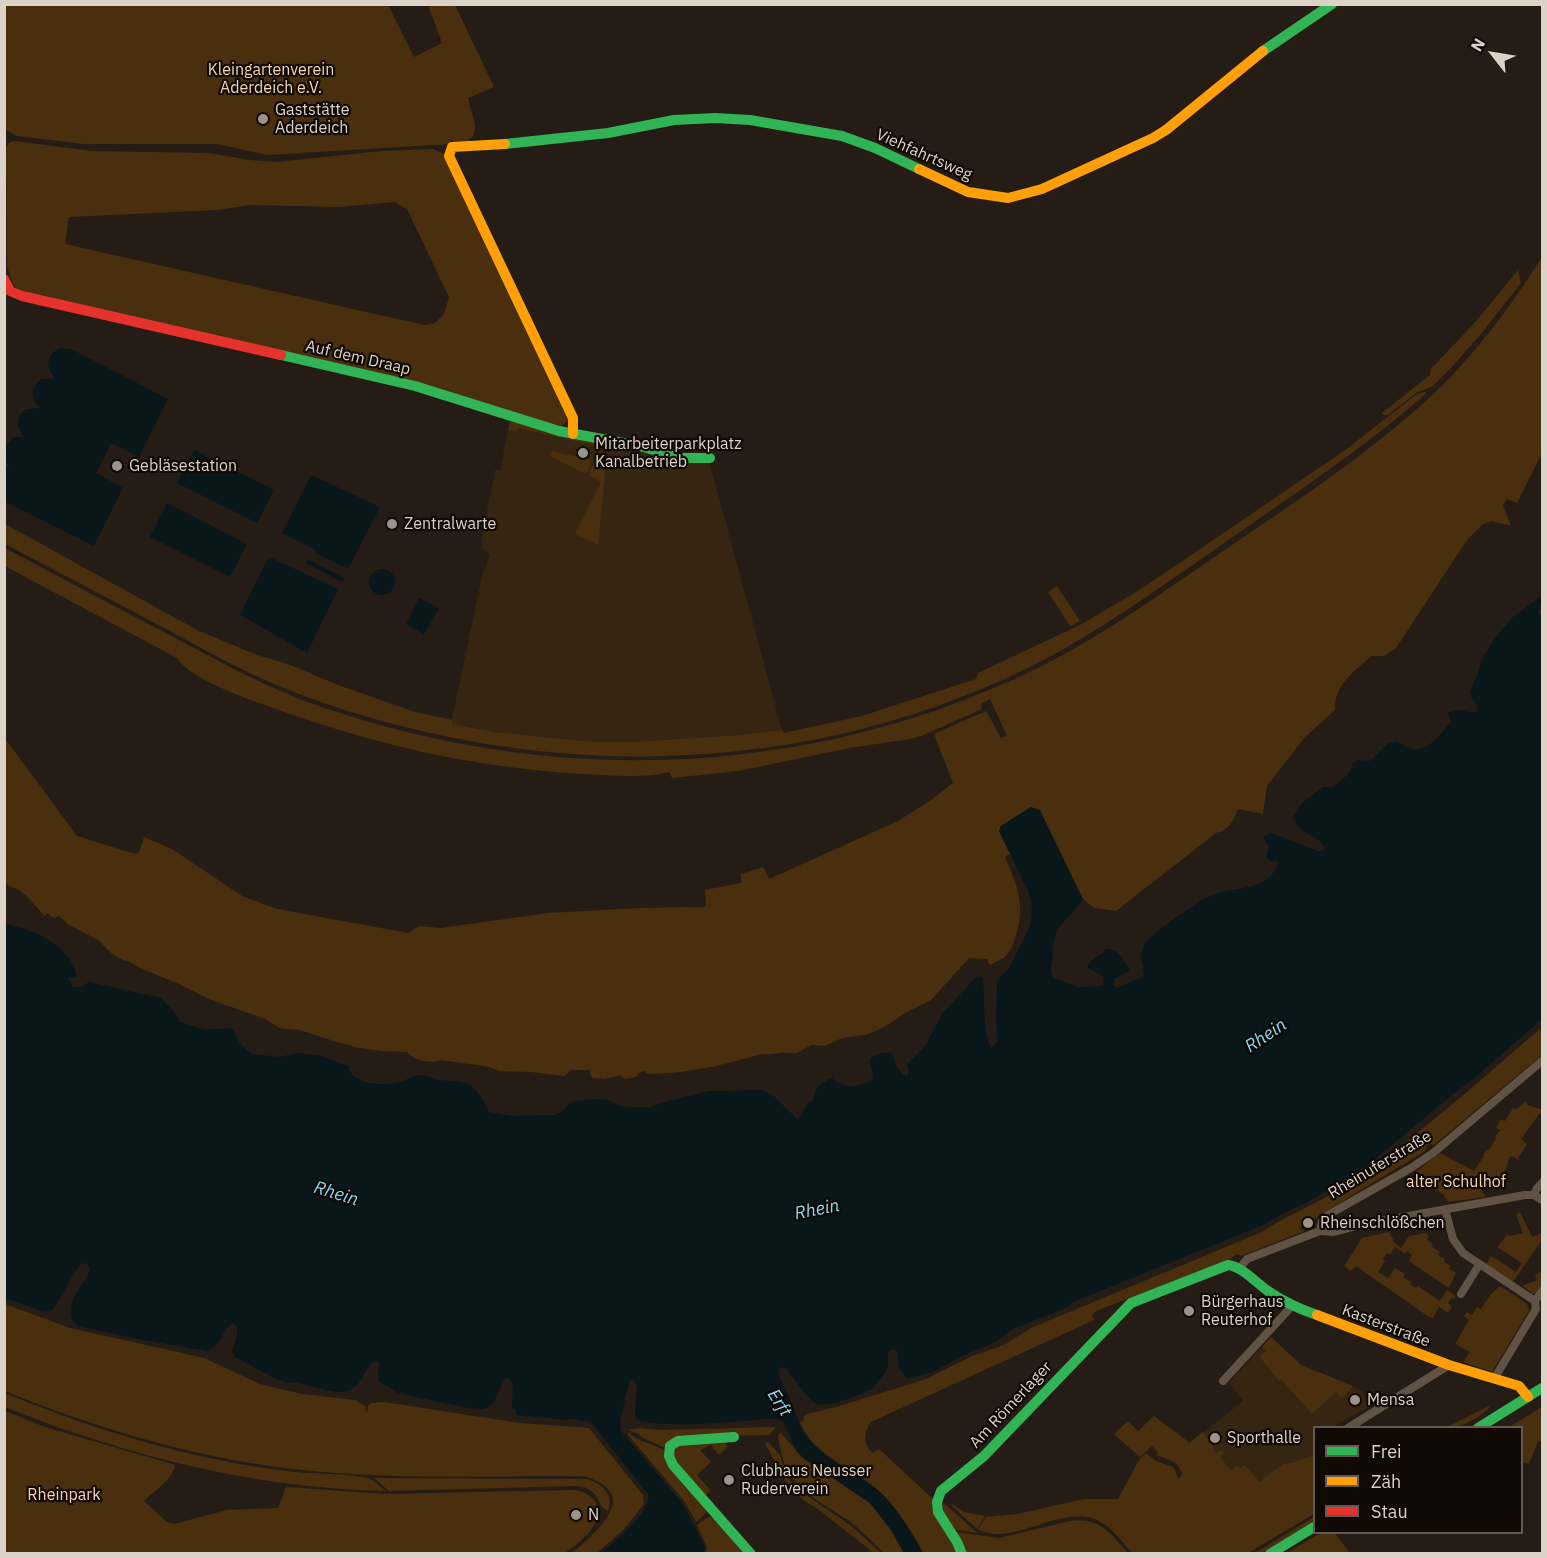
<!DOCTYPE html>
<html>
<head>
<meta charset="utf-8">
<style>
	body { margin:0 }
	#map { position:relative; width:1547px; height:1558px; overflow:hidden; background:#251d15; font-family:"IBM Plex Sans",sans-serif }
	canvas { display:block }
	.frame { position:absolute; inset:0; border:6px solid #dcd2c8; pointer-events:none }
	.legend { position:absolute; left:1313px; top:1426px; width:210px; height:108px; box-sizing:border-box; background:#100904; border:2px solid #625952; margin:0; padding:8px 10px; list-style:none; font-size:18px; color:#dcd2c8 }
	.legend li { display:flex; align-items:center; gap:12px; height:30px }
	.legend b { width:30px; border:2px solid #625952 }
	.north { position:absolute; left:1463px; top:24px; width:60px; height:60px; -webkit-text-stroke:4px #100904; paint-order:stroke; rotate:301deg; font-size:16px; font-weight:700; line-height:24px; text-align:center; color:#dcd2c8 }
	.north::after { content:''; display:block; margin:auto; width:21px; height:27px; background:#dcd2c8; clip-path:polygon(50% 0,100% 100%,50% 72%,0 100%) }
</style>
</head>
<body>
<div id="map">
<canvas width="1547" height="1558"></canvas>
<div class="frame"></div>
<ul class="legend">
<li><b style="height:8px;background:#30b455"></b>Frei</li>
<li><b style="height:8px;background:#ff9f0a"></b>Zäh</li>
<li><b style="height:8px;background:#e5322d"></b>Stau</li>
</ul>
<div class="north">N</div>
</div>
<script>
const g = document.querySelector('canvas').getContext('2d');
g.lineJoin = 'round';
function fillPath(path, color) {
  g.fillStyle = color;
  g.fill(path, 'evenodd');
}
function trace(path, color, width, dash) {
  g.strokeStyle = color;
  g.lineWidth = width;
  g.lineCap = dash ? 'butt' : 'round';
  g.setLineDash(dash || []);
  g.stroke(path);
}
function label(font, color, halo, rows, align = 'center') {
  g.font = font + ' "IBM Plex Sans",sans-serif';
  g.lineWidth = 4.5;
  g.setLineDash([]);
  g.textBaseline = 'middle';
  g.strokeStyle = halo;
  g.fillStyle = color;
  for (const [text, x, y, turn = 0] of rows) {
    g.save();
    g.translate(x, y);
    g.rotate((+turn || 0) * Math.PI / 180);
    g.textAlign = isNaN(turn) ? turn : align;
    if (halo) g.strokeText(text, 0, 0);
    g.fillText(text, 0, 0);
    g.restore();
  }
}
fillPath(new Path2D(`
	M510 421 552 434 608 444 677 462 709 461 782 730 740 735 633 742H595L495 732 451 724 482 576 490 554 482 548 481 543 495 470 500 471Z
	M1271 1337 1301 1365 1363 1391 1362 1394 1370 1406 1333 1427 1314 1428V1500L1278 1521 1190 1443 1243 1401 1229 1383Z`), '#362511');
fillPath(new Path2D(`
	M4 5H388L414 57 442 43 428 5H455L494 87 468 98C473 120 485 136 458 147L450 138 451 144 267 155 217 144H84L17 136 6 130 5 128Z
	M14 141 91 151 209 153 250 160 277 162 382 151 433 149 445 154 569 419 561 427 21 291 13 285 7 266 6 148 9 143ZM394 202 407 209 449 297 444 314 435 323 424 325 65 244 69 217 217 210 250 205 339 207Z
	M1542 257V453L1517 503 1507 499 1503 505 1511 526 1492 521 1483 524 1467 540 1396 648 1384 656H1371C1354 672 1334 685 1335 710L1305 737 1267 786 1263 814 1238 809C1233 821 1229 830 1216 833L1116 911 1094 908 1083 899 1031 807 1001 826 999 831 1010 854 1005 857C1018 888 1026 906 1015 939 1013 944 1010 952 1006 956 1002 960 994 962 990 965L987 959 969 958 931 1000 907 1012 883 1028 865 1035 842 1038 825 1046 811 1045 795 1054C785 1050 772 1056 761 1054 723 1065 687 1074 647 1074L645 1071 640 1072 636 1077 625 1079 620 1075 605 1079 592 1078 589 1070H570L565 1076 531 1072 499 1071 490 1067 441 1060C430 1064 414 1061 407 1052L381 1051 353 1047 351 1045 340 1043 300 1030 280 1028 265 1019 209 999 179 984 140 968 130 962 123 960 111 953 98 940 69 925 59 916 54 918 47 913 45 916C37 909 31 899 23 893 17 888 11 888 5 883L4 737 77 836 135 854 139 852 144 837 172 849 242 896 277 909 408 933 419 926 441 928 548 913 639 908 706 907 705 890 741 883V874L763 867 769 879 898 821 931 800 953 783 934 734 986 711 1001 738 1007 736 990 699 981 704 982 709 921 736 909 739 850 748 738 771 672 778 669 772C642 779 610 775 582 774 467 767 368 743 259 703 239 696 187 676 177 658L5 566V548C61 578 118 608 175 638 217 660 258 683 302 700 545 789 811 781 1044 665 1107 633 1164 591 1222 552 1292 504 1364 457 1427 400 1472 359 1510 308 1542 257Z
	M1518 270 1521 283 1481 334 1451 368 1433 386 1416 393 1388 415H1384L1382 413 1430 375 1431 369 1478 319Z
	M1424 392 1426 393 1419 400C1359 451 1294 494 1230 539 1163 585 1099 633 1026 669 799 779 539 782 304 696 257 679 214 655 170 631 115 602 60 573 5 544V524L199 631 257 655 288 664 338 685 415 712 452 720V724L495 732 595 742H633L740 735 782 730 784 733 862 716 976 679 978 673 1082 624 1141 589 1344 451 1417 394Z
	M510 421 562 437 608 444 598 545 575 534 601 482 588 475 595 461 605 463 607 448 517 428 516 432 508 430Z
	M552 451 592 460 586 474 550 456Z
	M1057 586 1080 621 1070 626 1048 592Z
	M1542 1027V1055L1434 1145 1430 1144 1426 1147 1425 1151 1315 1218 1306 1220 1300 1228 1305 1231 1241 1256 1238 1254 1233 1256 1231 1259 1096 1311 1092 1315 1094 1320 871 1422C863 1434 863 1442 872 1453L879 1449 933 1499 958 1553H923C914 1535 896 1507 881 1493 853 1467 816 1458 799 1421L803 1422 804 1416 808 1414 843 1405 926 1379 972 1356 1004 1345 1031 1328 1262 1232C1290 1213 1322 1202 1350 1183 1418 1136 1480 1081 1542 1027Z
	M1525 1101 1528 1105 1542 1110V1114L1540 1113 1521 1139 1527 1144 1517 1160 1516 1158 1510 1156 1502 1181 1487 1176 1481 1191 1486 1197 1448 1202 1444 1195 1413 1174 1440 1153 1474 1171 1484 1156 1483 1155 1486 1150 1490 1149 1496 1138 1495 1137 1500 1130 1496 1128 1501 1119 1505 1121 1513 1108 1516 1110Z
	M1520 1212 1532 1237 1542 1233V1240L1512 1283 1485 1266 1491 1256 1516 1272 1522 1263 1497 1247 1508 1234 1509 1236 1523 1233 1516 1214Z
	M1389 1232 1395 1243 1401 1248 1409 1236 1426 1233 1429 1236 1427 1240 1433 1244 1431 1246 1440 1252 1438 1255 1445 1259 1444 1262 1451 1266 1449 1269 1456 1273 1449 1288 1409 1261 1412 1255 1407 1251 1405 1254 1395 1247 1390 1255 1387 1253 1383 1259 1385 1261 1378 1272 1388 1278 1395 1268 1405 1274 1403 1278 1411 1281 1410 1284 1416 1288 1418 1286 1440 1301 1447 1290 1456 1296 1454 1299 1451 1298 1448 1303 1452 1307 1448 1313 1439 1307 1433 1318 1429 1317 1356 1266 1351 1271 1344 1266 1362 1238Z
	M1542 1271V1286L1538 1293 1533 1294 1523 1286 1537 1280 1535 1275Z
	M1500 1286 1527 1304 1529 1311 1492 1372 1463 1362 1470 1352 1455 1344 1469 1320 1464 1316 1467 1312 1472 1315 1477 1307 1481 1309 1491 1294Z
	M5 1304 70 1328 204 1358 260 1384 302 1394 355 1400 365 1406 367 1414 368 1406 371 1403 384 1402 520 1423 589 1428 643 1495 644 1504 624 1529 597 1553H572C585 1542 602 1528 610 1512 622 1491 597 1478 580 1476 485 1476 389 1480 294 1469 196 1458 95 1428 5 1391Z
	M1271 1337 1301 1365 1353 1386 1342 1398 1336 1392 1312 1414 1281 1379 1279 1381 1259 1356 1266 1351 1262 1347Z
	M5 1393C96 1431 196 1461 295 1472 317 1474 347 1473 367 1478 374 1480 381 1487 386 1491 258 1489 123 1455 5 1407Z
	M1491 1405C1482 1417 1462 1428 1447 1427Z
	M1542 1407V1442L1538 1441 1529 1464 1522 1462V1428L1509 1427Z
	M5 1411 45 1427 175 1465C173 1479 153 1492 144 1501L167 1522 174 1524 227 1510 278 1508 286 1487 386 1494 576 1490C584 1492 592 1495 596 1503 605 1525 579 1542 565 1553H5Z
	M1154 1416 1190 1443 1202 1432 1214 1447 1213 1449 1216 1454 1221 1450 1224 1453 1220 1457 1231 1470 1238 1465 1240 1468 1245 1465 1259 1482 1283 1464 1293 1463 1314 1455V1514L1248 1553H1132C1122 1542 1113 1528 1099 1521 1063 1502 1016 1547 978 1530L986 1517 1017 1514 1085 1499H1118L1139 1460 1146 1453 1156 1461 1173 1467 1179 1479 1182 1474C1179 1461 1168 1460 1157 1455L1158 1453 1152 1446 1140 1457 1114 1434 1128 1421 1138 1431Z
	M776 1427 769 1435 700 1436 667 1449 641 1437 639 1434 628 1430 640 1428 660 1430Z
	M628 1432 635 1438 667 1451 708 1508 705 1514 696 1522 685 1502 628 1435Z
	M781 1433 803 1458 870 1503 891 1530 904 1553H884C873 1543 862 1530 849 1521 809 1493 785 1490 778 1435Z
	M723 1440 728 1446 719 1455 711 1445 700 1450 711 1462 697 1475 711 1491 704 1496 679 1469 671 1449 673 1446Z
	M768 1442 780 1455 787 1477 797 1489 850 1525 881 1553H874L818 1509 803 1500 785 1480 765 1443Z
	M374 1478 586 1479C601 1483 615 1494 608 1511 594 1504 603 1490 577 1486L389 1491Z
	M943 1503 945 1504 977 1533 956 1530 943 1513Z
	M952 1504 964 1512 985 1516 977 1529 951 1505Z
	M708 1517H712L749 1553H705L707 1547 697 1525Z
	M1314 1517V1522L1263 1553 1253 1554Z
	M1070 1521C1101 1518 1109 1532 1128 1553H965L957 1532 999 1538Z
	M1322 1532 1339 1533 1336 1535 1350 1553H1287Z`), '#492f0e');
fillPath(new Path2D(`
	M60 348 71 349 168 399 139 457 111 443 96 473 123 488 94 546 5 502V466L10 467 5 461V445L15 437H24C16 428 15 417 26 409L40 408C31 399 30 388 41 379L55 378C45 367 46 355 60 348Z
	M194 450 274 490 257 523 177 483Z
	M311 475 380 507 348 569 315 553 316 550 282 533Z
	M167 503 247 544 230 577 150 537Z
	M269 557 338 589 307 653 240 615Z
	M308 559 344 578 342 582 306 563Z
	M369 582a13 13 0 1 1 26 0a13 13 0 1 1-26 0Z
	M1540 597 1542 598 1538 613 1542 617V1019L1472 1080 1452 1095 1369 1164 1308 1202 1283 1213 1263 1225 1071 1303 1070 1306 1013 1329 995 1342 960 1357 933 1372 907 1379 899 1368 897 1351 891 1349C885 1356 890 1362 887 1369 885 1375 878 1380 875 1387 866 1393 828 1408 817 1404 810 1402 792 1377 787 1369L778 1367C778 1378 783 1383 787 1392 794 1408 798 1424 808 1438 824 1461 860 1473 881 1493 896 1507 914 1535 923 1553H904L891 1530 870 1503 803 1458 796 1450 783 1422C772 1415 758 1421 746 1421 715 1423 666 1428 637 1420L635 1415 637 1384 634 1380 630 1379 620 1421 621 1431 682 1503 705 1547 704 1553H601C614 1542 654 1510 648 1494L591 1422 571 1419 566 1420 516 1415V1410L512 1407 513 1384 509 1378 505 1379C497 1390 499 1403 484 1409L468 1408 398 1393 379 1381 378 1371 379 1364 378 1361C367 1359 364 1383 352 1389 339 1397 317 1387 303 1384 297 1382 291 1383 285 1382 269 1377 250 1364 235 1357L232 1351C235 1342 242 1329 233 1323 221 1330 222 1345 208 1351L143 1340 78 1326 72 1320C65 1297 87 1285 90 1268L86 1263 81 1264C68 1277 64 1298 51 1311L44 1312 5 1298V924C34 930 65 942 76 972V977H68L73 987H81L89 982 161 998 175 1013 180 1022 205 1030 228 1028 233 1030 239 1042 251 1054 280 1057 296 1053 322 1056 348 1066C353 1086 384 1086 400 1082 408 1080 413 1074 422 1075 426 1075 431 1078 435 1079 446 1082 462 1079 471 1086 480 1092 484 1103 489 1112L512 1116 555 1115 562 1112 570 1102 592 1099 609 1100 618 1105 630 1107H651L661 1103 709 1091 763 1090 775 1097 798 1120 807 1104 813 1100C814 1088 822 1082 832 1078 844 1090 860 1087 873 1079 874 1071 869 1067 870 1058L881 1053 891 1052C895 1060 898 1074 907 1076L909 1071 907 1064 925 1046 942 1014 976 977 983 978C985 992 982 1037 992 1048L998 1041 996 1022 997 983 998 979 1009 968 1024 939 1030 925 1032 907 1029 893 999 831 1001 826 1031 807 1040 810 1083 899C1067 923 1054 920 1053 955 1052 963 1049 969 1053 978L1078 987 1103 986 1104 977 1088 968C1088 958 1102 957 1106 949 1119 948 1124 961 1130 971L1115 978 1113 985 1118 988 1144 976C1144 966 1138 956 1144 945 1149 935 1203 897 1215 894 1237 887 1269 890 1278 864L1275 860 1270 861 1266 857 1269 847 1263 837 1271 833 1318 851H1324L1325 847C1315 833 1300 835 1293 817L1302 803 1323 787H1333C1341 780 1351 775 1352 764L1358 760 1370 761 1387 744 1398 741C1401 744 1407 748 1411 749 1428 753 1442 732 1451 722L1448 712C1463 707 1465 714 1478 712L1477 705 1471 697 1470 692 1479 671 1481 661 1495 638 1513 617Z
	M419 598 439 608 424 634 406 624Z`), '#09161a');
trace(new Path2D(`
	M1534 1195 1537 1188 1542 1183
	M1445 1209 1453 1239 1463 1253 1535 1301
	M1320 1231 1334 1232 1364 1224 1525 1195H1534L1542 1200
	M1239 1269 1247 1259 1320 1231 1322 1221 1328 1215 1411 1168 1433 1153 1542 1061
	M1461 1294 1479 1265
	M1494 1379 1536 1309 1535 1301 1542 1291
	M1223 1381 1292 1306
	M1348 1428 1449 1365`), '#605345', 8);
trace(new Path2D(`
	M1263 51 1332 4
	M505 144 608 133 674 120 715 118 750 120 842 136 875 148 919 169
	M281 355 415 386 559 431 640 446 680 458H710
	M1478 1428 1542 1388
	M734 1437 678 1441 670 1446 669 1456 673 1465 751 1554
	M962 1554 957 1542 938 1512 937 1502 941 1491 984 1456 1131 1303 1228 1265C1243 1267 1256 1283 1268 1291 1284 1302 1299 1309 1317 1315
	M1270 1554 1314 1527`), '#30b455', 10);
trace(new Path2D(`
	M505 144 452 147 449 156 573 418V434
	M919 169 968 192 1008 198 1042 189 1153 138 1166 130 1263 51
	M1317 1315 1449 1365 1519 1386 1528 1397`), '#ff9f0a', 10);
trace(new Path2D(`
	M4 279 10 291 22 296 281 355`), '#e5322d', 10);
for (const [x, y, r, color] of [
	[263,119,6,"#9c9389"],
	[583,453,6,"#9c9389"],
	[117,466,6,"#9c9389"],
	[392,524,6,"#9c9389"],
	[1308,1223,6,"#9c9389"],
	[1189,1311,6,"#9c9389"],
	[1355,1400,6,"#9c9389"],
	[1215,1438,6,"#9c9389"],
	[729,1480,6,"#9c9389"],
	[576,1515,6,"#9c9389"]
]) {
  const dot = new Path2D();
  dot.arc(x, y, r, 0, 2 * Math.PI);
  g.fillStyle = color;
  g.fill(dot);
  trace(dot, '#100904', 2);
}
label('16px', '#f5d4b1', '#100904', [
	["Kleingartenverein",271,70],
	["Aderdeich e.V.",271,88],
	["alter Schulhof",1456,1182],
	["Rheinpark",64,1495]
]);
label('16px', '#dcd2c8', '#100904', [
	["Gaststätte",275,110],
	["Aderdeich",275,128],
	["Mitarbeiterparkplatz",595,444],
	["Kanalbetrieb",595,462],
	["Gebläsestation",129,466],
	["Zentralwarte",404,524],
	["Rheinschlößchen",1320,1223],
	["Bürgerhaus",1201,1302],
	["Reuterhof",1201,1320],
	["Mensa",1367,1400],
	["Sporthalle",1227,1438],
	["Clubhaus Neusser",741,1471],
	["Ruderverein",741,1489],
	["N",588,1515]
], 'left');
label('16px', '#dcd2c8', '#100904', [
	["Viehfahrtsweg",924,155,24],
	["Auf dem Draap",358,358,13],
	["Rheinuferstraße",1380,1165,-31],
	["Kasterstraße",1386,1326,21],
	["Am Römerlager",1011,1405,-47]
]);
label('italic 18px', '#86d8f3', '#100904', [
	["Rhein",1266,1036,-34],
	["Rhein",336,1194,17],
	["Rhein",817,1210,-11],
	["Erft",779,1403,57]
]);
</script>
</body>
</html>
